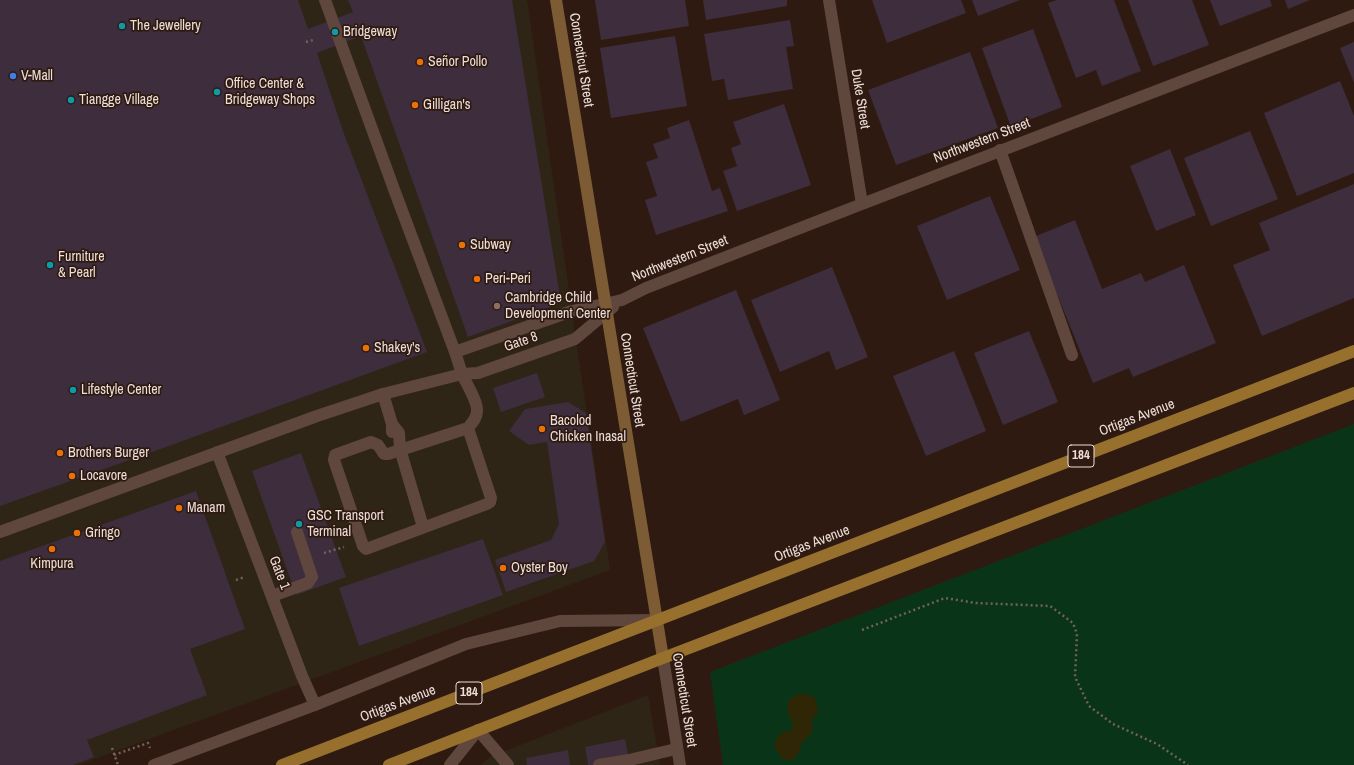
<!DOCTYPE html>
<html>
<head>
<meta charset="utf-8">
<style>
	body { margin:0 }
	canvas { display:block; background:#2e1a11 }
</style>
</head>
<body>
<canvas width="1354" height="765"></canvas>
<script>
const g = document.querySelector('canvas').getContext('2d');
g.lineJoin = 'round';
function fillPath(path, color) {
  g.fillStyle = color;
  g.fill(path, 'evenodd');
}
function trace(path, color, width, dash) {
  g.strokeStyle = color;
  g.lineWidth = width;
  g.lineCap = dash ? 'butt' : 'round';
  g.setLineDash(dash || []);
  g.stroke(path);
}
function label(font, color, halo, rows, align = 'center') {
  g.font = font + ' "Archivo Narrow",sans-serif';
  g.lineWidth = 3.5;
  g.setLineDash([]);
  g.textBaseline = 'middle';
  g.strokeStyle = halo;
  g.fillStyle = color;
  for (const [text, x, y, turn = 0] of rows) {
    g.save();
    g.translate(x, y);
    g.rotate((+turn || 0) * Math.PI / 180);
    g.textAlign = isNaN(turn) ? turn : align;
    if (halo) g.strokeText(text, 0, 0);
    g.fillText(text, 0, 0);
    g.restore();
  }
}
fillPath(new Path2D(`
	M0 0H527L572 311 575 339 578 354 610 570 78 765H0Z
	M648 695 660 765H481L490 757Z`), '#2f2516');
fillPath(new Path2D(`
	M1354 424V765H723L710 672Z`), '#093418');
fillPath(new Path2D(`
	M805 694 815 698 818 712C813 718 810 722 813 730L808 737 802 742 799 752 792 761 783 759 775 748 776 740 782 732 791 731 793 724 788 713V702L795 695Z`), '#2f2605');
fillPath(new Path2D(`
	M0 0H298L308 29 353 12 348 0H512L561 303 468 337 361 36 317 53 343 131 427 352 166 447 0 506Z
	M595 0H685L689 26 601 40Z
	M703 0H787V6L706 20Z
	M872 0H961L966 13 887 43Z
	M972 0H1020L978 16Z
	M1057 0H1114L1141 71 1102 86 1096 70 1076 78 1048 3Z
	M1128 0H1192L1209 45 1153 66Z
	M1210 0H1270L1272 6 1220 26Z
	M1285 0H1310L1288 9Z
	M790 20 794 46 786 47 793 89 728 100 724 79 712 81 704 34Z
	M1033 29 1062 107 1011 127 982 48Z
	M675 36 687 106 611 118 600 48Z
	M1354 42V83L1340 48Z
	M970 52 998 128 896 165 868 90Z
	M1340 81 1354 116V173L1297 196 1264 113Z
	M784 104 811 185 737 211 723 171 737 166 731 148 741 144 733 122Z
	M689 120 712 191 720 188 728 211 656 235 645 200 657 196 646 162 658 158 653 144 670 138 667 128Z
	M1250 131 1278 199 1211 226 1184 158Z
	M1170 149 1196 215 1156 231 1130 166Z
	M1354 184V298L1262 336 1233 265 1270 250 1259 223Z
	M990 196 1020 270 947 300 917 226Z
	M1075 220 1102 289 1141 273 1145 282 1184 265 1216 343 1133 377 1129 368 1093 383 1034 237Z
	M832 267 868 357 836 370 829 351 780 372 751 300Z
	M736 290 780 400 744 415 738 399 681 422 643 328Z
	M1029 331 1058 402 1003 425 974 353Z
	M954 351 986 431 926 456 893 376Z
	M537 373 545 397 501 412 493 388Z
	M568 402 586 413 605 542 594 561 506 592 495 560 551 540 559 524 547 442 529 445 509 431 525 409Z
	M301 453 346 577 296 595 252 471Z
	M196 491 245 629 190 649 207 695 87 740 94 757 73 765H0V561Z
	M483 539 503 595 359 646 339 588Z
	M625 739 630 765H588L585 747Z
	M568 750 570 765H527L526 758Z`), '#3d2d3d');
trace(new Path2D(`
	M306 42 313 40
	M324 553 344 547
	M236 580 245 577
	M862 630 945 598 976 603 1050 606 1073 623 1077 634 1075 677 1089 706 1113 724 1157 744 1188 765
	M112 748 118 765
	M114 755 148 743 150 748`), '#74625a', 2.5, [2, 3]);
trace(new Path2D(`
	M1000 150 1072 355
	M462 374C466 383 478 402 477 411 477 418 472 423 468 428
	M383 394 392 424V432
	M392 424 399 433 400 449 423 527
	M468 428 491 498 490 502 487 504 366 549 363 546 334 460 335 455 371 442 378 445 384 454H388Z
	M272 596 308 583 312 577 297 532
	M478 730 508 765
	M599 765 629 760 676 749`), '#5f473d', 12);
trace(new Path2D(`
	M325 0 395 192 455 352 462 374
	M829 0 862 204
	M455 352 572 311 622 300 646 288 862 204 1354 15
	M217 452 302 676 315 705
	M0 532 317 416 383 394 462 374 478 373 575 339 613 307
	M663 658 680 765
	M154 765 315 705 466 644 560 621 656 620
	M450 765 478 730`), '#5f473d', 12);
trace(new Path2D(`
	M556 0 663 658`), '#7c5b35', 12);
trace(new Path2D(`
	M282 765 1354 351
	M389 765 663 658 1354 393`), '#98702d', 12);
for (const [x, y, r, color] of [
	[122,26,4,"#0f9aa8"],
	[335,32,4,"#0f9aa8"],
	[420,62,4,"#e8710a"],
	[13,76,4,"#3f7fe0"],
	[217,92,4,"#0f9aa8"],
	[71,100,4,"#0f9aa8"],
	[415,105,4,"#e8710a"],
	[462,245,4,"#e8710a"],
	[50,265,4,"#0f9aa8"],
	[477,279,4,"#e8710a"],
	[497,306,4,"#8d6e63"],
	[366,348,4,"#e8710a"],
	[73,390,4,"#0f9aa8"],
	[542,429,4,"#e8710a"],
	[60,453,4,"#e8710a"],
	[72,476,4,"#e8710a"],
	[179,508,4,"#e8710a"],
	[299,524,4,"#0f9aa8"],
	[77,533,4,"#e8710a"],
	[52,549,4,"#e8710a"],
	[503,568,4,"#e8710a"]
]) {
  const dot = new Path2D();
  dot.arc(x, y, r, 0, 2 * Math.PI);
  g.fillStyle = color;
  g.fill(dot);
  trace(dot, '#2e1a11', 1.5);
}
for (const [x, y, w] of [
	[1081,456,26],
	[469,693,26]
]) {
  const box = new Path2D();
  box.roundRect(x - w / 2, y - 11, w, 22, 3);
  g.fillStyle = '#2e1a11';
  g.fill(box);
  trace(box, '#edded8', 1);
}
label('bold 13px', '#edded8', null, [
	["184",1081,456],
	["184",469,693]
]);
label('14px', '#edded8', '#2e1a11', [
	["The Jewellery",130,26],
	["Bridgeway",343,32],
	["Señor Pollo",428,62],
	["V-Mall",21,76],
	["Office Center &",225,84],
	["Bridgeway Shops",225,100],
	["Tiangge Village",79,100],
	["Gilligan's",423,105],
	["Subway",470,245],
	["Furniture",58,257],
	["& Pearl",58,273],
	["Peri-Peri",485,279],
	["Cambridge Child",505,298],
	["Development Center",505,314],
	["Shakey's",374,348],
	["Lifestyle Center",81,390],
	["Bacolod",550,421],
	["Chicken Inasal",550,437],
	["Brothers Burger",68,453],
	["Locavore",80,476],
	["Manam",187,508],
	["GSC Transport",307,516],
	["Terminal",307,532],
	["Gringo",85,533],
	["Kimpura",52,564,"center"],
	["Oyster Boy",511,568]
], 'left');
label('14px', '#edded8', '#2e1a11', [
	["Connecticut Street",581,60,81],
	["Duke Street",860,99,81],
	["Northwestern Street",982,141,-21],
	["Northwestern Street",680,259,-22],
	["Gate 8",521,342,-19],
	["Connecticut Street",632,380,81],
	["Ortigas Avenue",1137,418,-21],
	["Ortigas Avenue",812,544,-21],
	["Gate 1",279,573,69],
	["Connecticut Street",684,700,81],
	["Ortigas Avenue",398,704,-21]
]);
</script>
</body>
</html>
